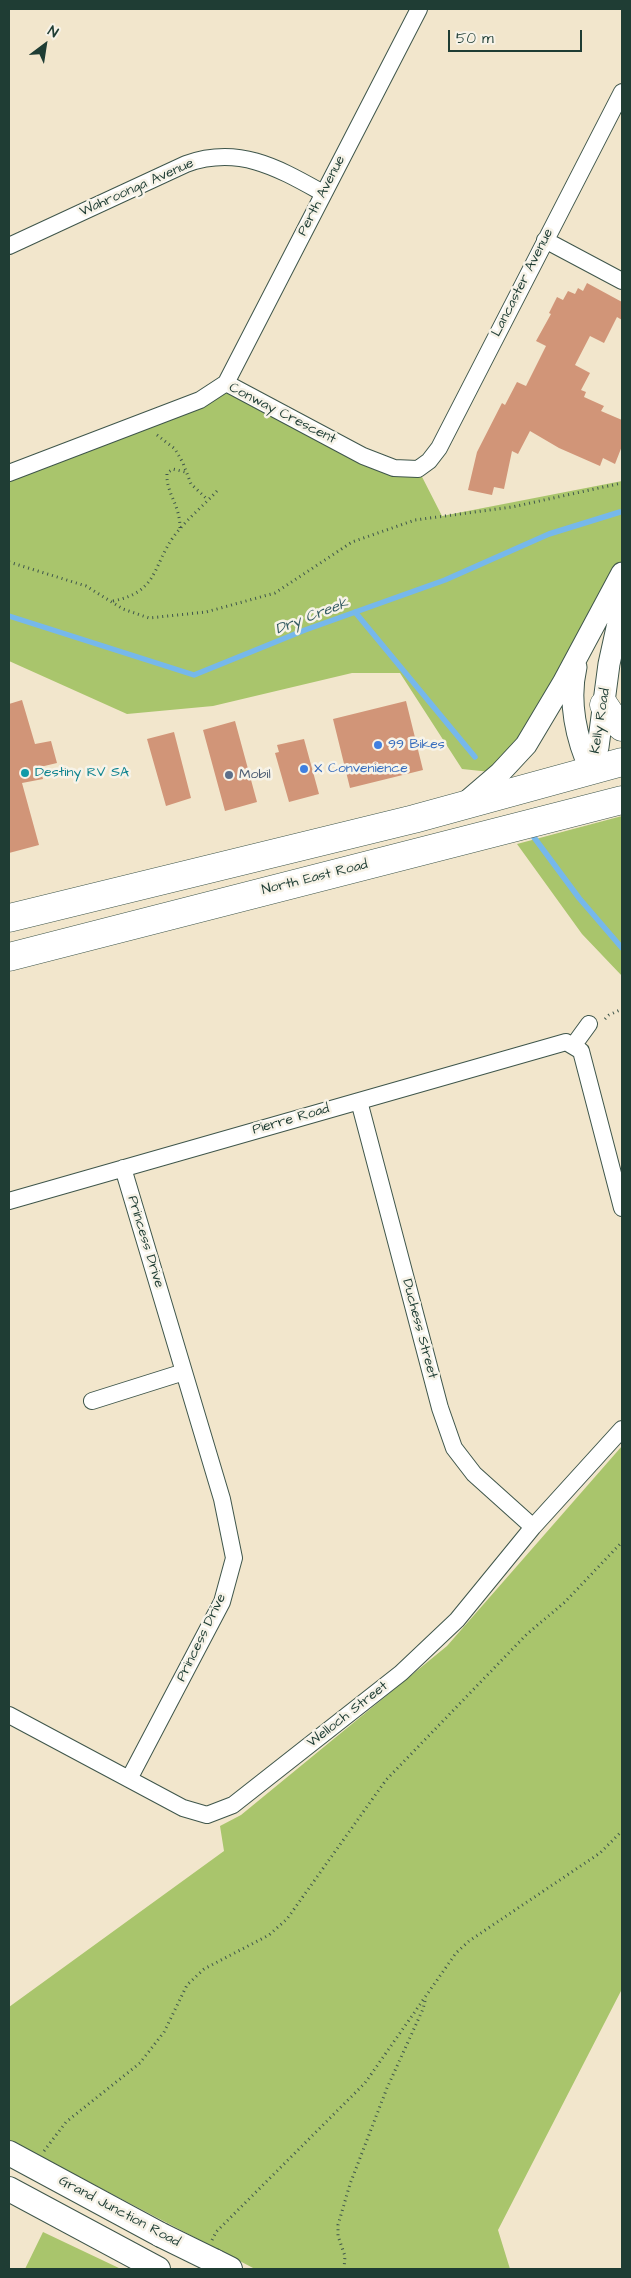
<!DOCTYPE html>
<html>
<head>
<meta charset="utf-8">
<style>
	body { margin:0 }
	#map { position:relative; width:631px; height:2278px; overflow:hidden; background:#f2e6cc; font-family:"Architects Daughter",sans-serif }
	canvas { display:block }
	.frame { position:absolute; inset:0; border:10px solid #1f3d34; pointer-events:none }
	.north { position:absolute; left:20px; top:20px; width:50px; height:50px; -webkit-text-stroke:4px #f7f3e8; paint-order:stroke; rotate:31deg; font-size:14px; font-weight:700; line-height:20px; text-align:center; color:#1f3d34 }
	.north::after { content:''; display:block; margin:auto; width:18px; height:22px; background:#1f3d34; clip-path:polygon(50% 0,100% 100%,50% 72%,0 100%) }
	.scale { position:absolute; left:448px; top:30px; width:134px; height:22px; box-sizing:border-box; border:2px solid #1f3d34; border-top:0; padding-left:6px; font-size:15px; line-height:18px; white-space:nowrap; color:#1f3d34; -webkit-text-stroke:4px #f7f3e8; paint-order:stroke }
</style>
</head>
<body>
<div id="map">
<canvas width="631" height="2278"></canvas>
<div class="frame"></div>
<div class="north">N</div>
<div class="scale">50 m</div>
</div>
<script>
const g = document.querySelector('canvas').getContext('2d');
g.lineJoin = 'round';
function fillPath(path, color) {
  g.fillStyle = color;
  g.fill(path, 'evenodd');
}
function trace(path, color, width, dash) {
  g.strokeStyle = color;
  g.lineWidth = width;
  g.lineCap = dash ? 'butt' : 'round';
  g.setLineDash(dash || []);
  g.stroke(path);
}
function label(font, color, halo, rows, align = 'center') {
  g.font = font + ' "Architects Daughter",sans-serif';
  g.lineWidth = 5;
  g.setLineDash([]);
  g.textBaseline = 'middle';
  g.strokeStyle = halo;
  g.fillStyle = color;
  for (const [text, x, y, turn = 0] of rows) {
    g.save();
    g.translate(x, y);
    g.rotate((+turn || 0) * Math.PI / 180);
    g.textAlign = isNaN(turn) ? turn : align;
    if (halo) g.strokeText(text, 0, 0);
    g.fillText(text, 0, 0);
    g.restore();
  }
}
fillPath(new Path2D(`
	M226 383 363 456 418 469 442 516 622 481V573L500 773 462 769 400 673H352L213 706 127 714 9 661V473Z
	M622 816V976L582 934 517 844Z
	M622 1446V1989L498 2230 510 2269H255L9 2140V2007L224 1851 220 1826 241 1815 447 1646Z
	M43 2232 121 2269H25Z`), '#a9c56c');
trace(new Path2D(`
	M355 612 475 757
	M9 616 194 675 305 630 445 580 549 534 620 512
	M533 836 579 898 622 948`), '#76b8eb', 5.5);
fillPath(new Path2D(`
	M587 283 622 302V320L617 317 604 343 590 336 575 365 590 373 581 390 586 392 584 397 604 406 601 411 622 420V446L615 464 603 458 600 466 559 448 530 431 518 454 512 451 504 489 494 487 492 495 468 490 477 452 502 403 505 405 517 382 526 386 546 346 536 341 551 314 549 313 557 297 563 300 568 291 575 294 578 288 583 291Z
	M22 700 35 744 51 741 57 763 40 767 43 779 22 783 39 845 9 853V704Z
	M406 701 423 770 350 788 333 719Z
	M235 721 257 802 225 811 203 730Z
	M174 732 191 798 166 806 147 739Z
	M304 739 319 794 289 802 275 753 279 752 277 745Z`), '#d19578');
const minor = new Path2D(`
	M545 240 622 281
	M9 246 186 164C239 145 278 168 323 193
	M226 383 419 9
	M9 473 200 400 226 383 363 456 394 468 418 469 429 461 439 448 622 92
	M573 1046 589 1024
	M359 1101 440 1408 454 1448 474 1474 533 1527
	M123 1168 222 1499 234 1558 222 1602 129 1779
	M9 1201 566 1042 581 1051 622 1208
	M92 1401 184 1372
	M9 1715 183 1808 207 1815 233 1805 401 1673 457 1620 533 1527 622 1429`);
const tertiary = new Path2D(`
	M576 667C568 701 576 739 591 771
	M591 771 598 747 609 664 622 605
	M465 803 500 773 526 745 563 683 622 573`);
const secondary = new Path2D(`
	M9 2153 161 2235
	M9 2189 158 2269
	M214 2261 230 2269`);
const trunk = new Path2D(`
	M604 705 614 720 622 727
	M9 918 414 819 622 762
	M9 957 622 800`);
trace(minor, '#3f564b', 18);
trace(tertiary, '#3f564b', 23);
trace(secondary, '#3f564b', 26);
trace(trunk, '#3f564b', 29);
trace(new Path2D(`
	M157 435 175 449 183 463 191 484 208 500
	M180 528C180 504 166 494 167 473L173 469 185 472
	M9 562 86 586 123 609 149 618 206 612 275 593 352 542 415 520 512 507 622 483
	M113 601C158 592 152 567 174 536 186 520 203 506 217 491
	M605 1019 609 1015 622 1009
	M44 2151 66 2122 140 2063 164 2032 187 1985 204 1969 269 1935 287 1919 386 1780 527 1634 565 1602 622 1542
	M212 2240 216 2232 365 2083 456 1953 469 1941 600 1853 622 1831
	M344 2269 345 2256 338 2236V2225L350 2184 387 2088 423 2009 425 2001`), '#3f564b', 3, [1, 4]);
trace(minor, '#fff', 16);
trace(tertiary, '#fff', 21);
trace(secondary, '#fff', 24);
trace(trunk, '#fff', 28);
const secondaryBridge = new Path2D(`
	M161 2235 214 2261`);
trace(secondaryBridge, '#3f564b', 26, []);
trace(secondaryBridge, '#fff', 24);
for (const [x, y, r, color] of [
	[378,745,5,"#3f7fe0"],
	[304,769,5,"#3f7fe0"],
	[25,773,5,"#0f9aa8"],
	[229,775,5,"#5c6f8a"]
]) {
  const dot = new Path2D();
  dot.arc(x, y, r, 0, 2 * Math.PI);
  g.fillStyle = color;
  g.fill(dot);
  trace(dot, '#f7f3e8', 2);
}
label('14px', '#1f3d34', '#f7f3e8', [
	["Wahroonga Avenue",137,188,-24],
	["Perth Avenue",322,196,-63],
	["Lancaster Avenue",523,283,-63],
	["Conway Crescent",282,414,27],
	["Kelly Road",601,721,-81],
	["North East Road",315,878,-14],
	["Pierre Road",291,1120,-16],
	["Princess Drive",145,1242,73],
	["Duchess Street",419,1329,75],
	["Princess Drive",202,1638,-64],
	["Welloch Street",348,1715,-38],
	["Grand Junction Road",119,2212,28]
]);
label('14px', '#366cbe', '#f7f3e8', [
	["99 Bikes",388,745],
	["X Convenience",314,769]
], 'left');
label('14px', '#0d838f', '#f7f3e8', [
	["Destiny RV SA",35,773]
], 'left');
label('14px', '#4e5e75', '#f7f3e8', [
	["Mobil",239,775]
], 'left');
label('italic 15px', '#355c62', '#f7f3e8', [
	["Dry Creek",312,617,-21]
]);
</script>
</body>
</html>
